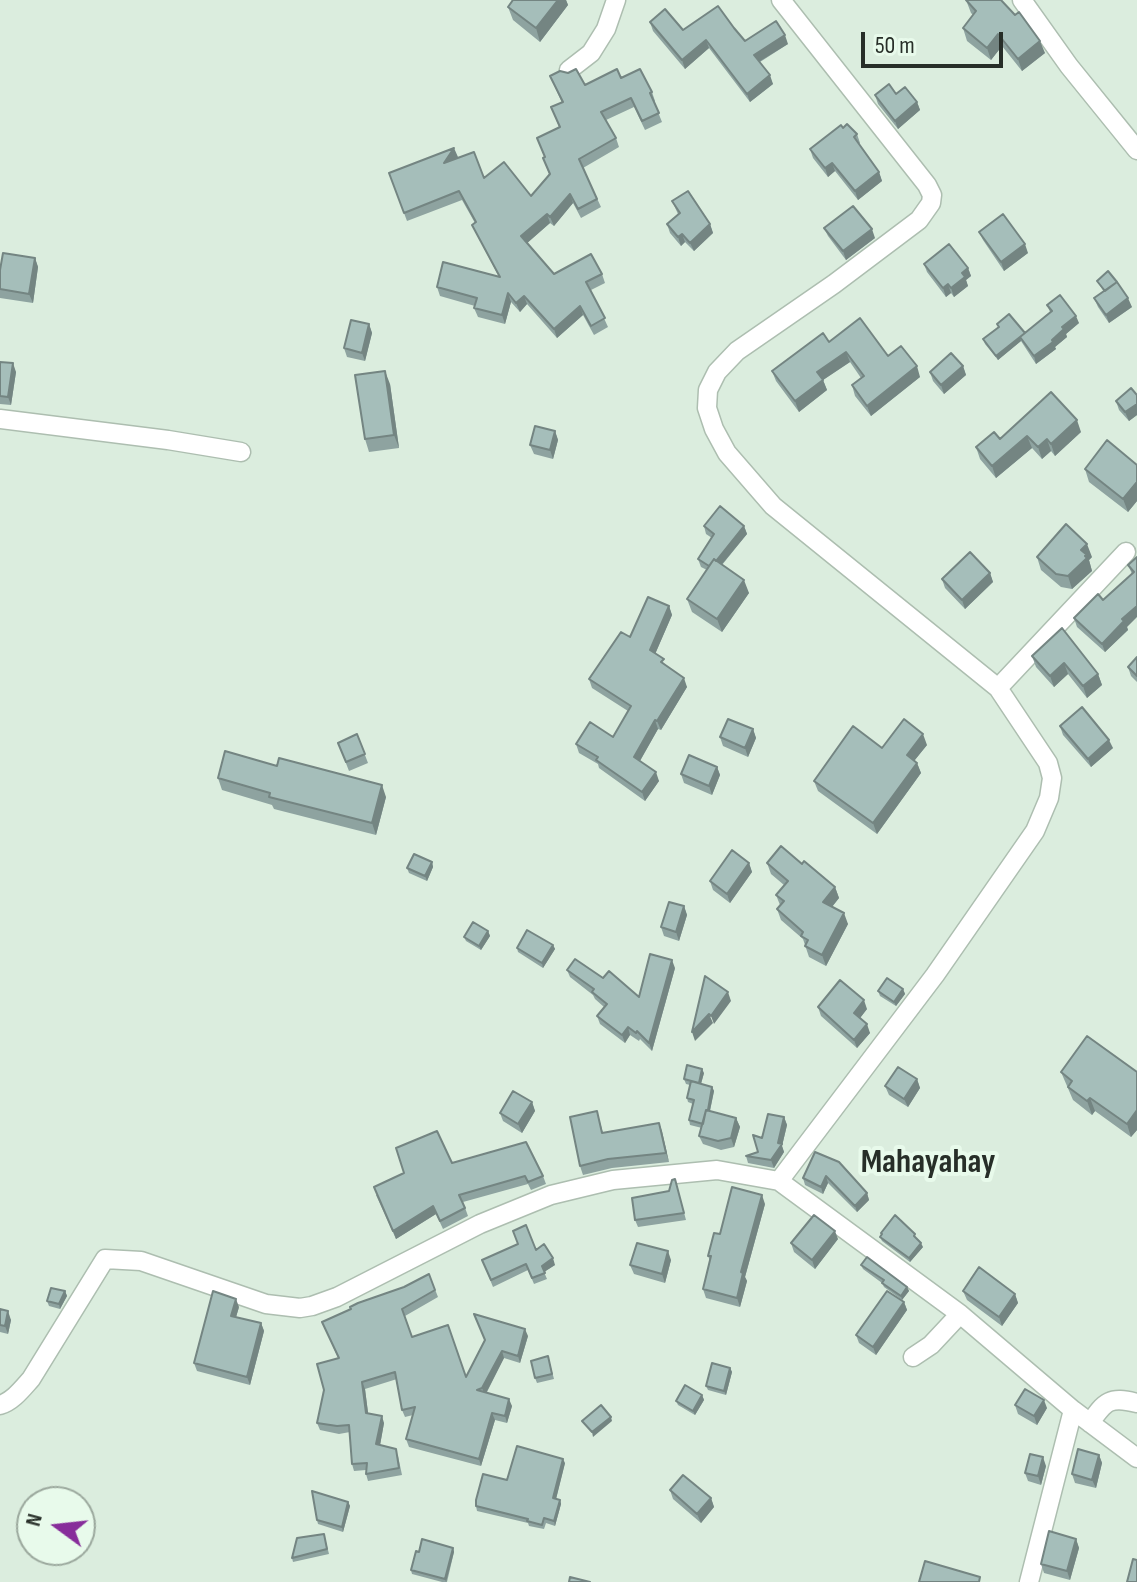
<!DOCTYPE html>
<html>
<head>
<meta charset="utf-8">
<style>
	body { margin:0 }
	#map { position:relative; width:1137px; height:1582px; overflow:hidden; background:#dbedde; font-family:"Sofia Sans Condensed",sans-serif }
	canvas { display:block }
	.north { position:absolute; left:16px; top:1486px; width:80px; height:80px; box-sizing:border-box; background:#e8faeb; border:2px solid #9ba89d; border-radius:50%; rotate:285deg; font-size:22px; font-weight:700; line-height:32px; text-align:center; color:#272e28 }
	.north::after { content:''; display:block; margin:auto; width:28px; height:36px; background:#872d9a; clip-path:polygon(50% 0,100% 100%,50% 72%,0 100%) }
	.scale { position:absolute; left:861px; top:32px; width:142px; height:36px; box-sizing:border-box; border:4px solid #272e28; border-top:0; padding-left:10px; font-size:24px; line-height:28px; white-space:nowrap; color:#272e28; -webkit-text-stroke:6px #e8faeb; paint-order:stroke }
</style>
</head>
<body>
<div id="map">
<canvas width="1137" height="1582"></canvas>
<div class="north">N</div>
<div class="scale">50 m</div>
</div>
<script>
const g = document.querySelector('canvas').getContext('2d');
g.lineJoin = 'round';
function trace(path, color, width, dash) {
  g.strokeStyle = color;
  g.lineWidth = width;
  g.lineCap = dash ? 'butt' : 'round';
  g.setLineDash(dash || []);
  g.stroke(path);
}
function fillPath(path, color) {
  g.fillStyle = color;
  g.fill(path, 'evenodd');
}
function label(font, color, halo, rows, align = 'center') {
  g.font = font + ' "Sofia Sans Condensed",sans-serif';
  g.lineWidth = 8;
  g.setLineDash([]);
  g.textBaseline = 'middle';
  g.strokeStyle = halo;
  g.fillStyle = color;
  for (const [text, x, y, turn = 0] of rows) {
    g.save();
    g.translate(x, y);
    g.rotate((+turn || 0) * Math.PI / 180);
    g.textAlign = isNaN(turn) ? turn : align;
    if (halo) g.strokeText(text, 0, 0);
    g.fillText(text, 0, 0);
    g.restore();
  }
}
const minor = new Path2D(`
	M1022 0 1069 66 1137 150
	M569 70 591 53 606 29 616 0
	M0 419 168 440 241 452
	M998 688 1126 552
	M779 1181 935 975 1035 831 1049 798 1052 778 1048 763 998 688 773 506 727 453 714 429 707 408 708 390 717 372 737 351 834 284 919 220 931 203 932 195 927 185 781 0
	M913 1357 931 1345 960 1314
	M0 1405C13 1401 22 1389 31 1379L105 1259 141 1261 266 1304 300 1308 312 1306 337 1297 480 1224 551 1195 613 1180 717 1170 779 1181 960 1314 1073 1410 1137 1458
	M1090 1423C1105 1401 1110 1396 1137 1403
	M1029 1582 1073 1410`);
trace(minor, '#adbeb0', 21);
trace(minor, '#fff', 18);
fillPath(new Path2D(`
	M512 0H566L568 5 540 42 513 20 508 7Z
	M966 0 1045 53 1022 71 1002 46 991 60 967 41 963 28 973 15 971 13Z
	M650 22 683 30 734 28 745 41 788 44 760 62 773 84 750 102 709 48 685 69 653 31Z
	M550 76 585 85 621 78 652 92 655 101 654 102 662 122 645 130 634 107 606 120 616 138 619 147 583 168 601 207 581 218 573 203 554 226 550 223 527 243 554 274H602L605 283 591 290 608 327 594 335 583 315 557 338 527 304 520 312 511 302 505 324 478 317 474 308 475 306 440 296 437 287 499 277 476 233 472 225 475 223 462 200 407 221 389 173 458 157 457 158 484 178 531 196 549 174 543 158 545 157 537 138 559 127 551 107 562 103Z
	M896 94 917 102 920 110 898 129 878 104 875 95Z
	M843 128 857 134 860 143 859 144 879 172 882 181 858 200 835 171 828 177 813 158 810 149Z
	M672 201 710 224 713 233 694 251 685 242 681 246 670 233 667 224 678 214Z
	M824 228 875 238 846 260 828 236Z
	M979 232 1028 253 1004 271 983 240Z
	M35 258 38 267 33 303 0 298V270Z
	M924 264 968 268 971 276 966 280 968 286 954 297 951 293 946 297 927 272Z
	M1097 281 1132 307 1109 323 1098 307 1094 298 1104 292Z
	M1047 305 1079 323 1066 334 1067 337 1055 347 1056 349 1036 364 1021 341 998 360 985 344 983 339 998 327 997 324 1025 333 1050 312Z
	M369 324 372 333 365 361 347 357 344 348Z
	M829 342 888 356 920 377 871 416 855 396 852 385 861 378 850 362 823 380 827 390 799 412 776 381 772 371Z
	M0 362 16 372 11 405 0 404Z
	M963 366 966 375 944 394 933 381 930 372Z
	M390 384 399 448 369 452 365 439Z
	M1137 395V415L1129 421 1119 410 1116 401Z
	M555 431 558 440 553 459 534 454 530 445Z
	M1081 432 1055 456 1051 451 1042 459 1032 448 996 478 980 459 976 447 1000 439Z
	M1137 465V501L1128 512 1089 482 1085 469Z
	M704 526H744L747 534 722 565 749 593 722 632 692 612 687 599 707 570 701 567 698 559 712 538 706 534Z
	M1037 557H1092L1089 560 1092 571 1072 589 1061 587 1041 570Z
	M1137 557 1127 627 1128 630 1105 652 1077 627 1074 618 1103 600 1132 574 1128 565Z
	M990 573 993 582 965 609 945 588 942 579Z
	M669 606 672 615 655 654 687 687 661 730 658 729 640 761 659 781 645 801 599 768 598 764 579 753 576 744 613 737 628 711 592 688 589 679 630 637Z
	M1032 656 1098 674 1102 685 1087 698 1068 674 1054 687 1036 667Z
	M1137 657V682L1131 676 1128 667Z
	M1060 726 1113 748 1091 767 1063 735Z
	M753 729 756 738 748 757 723 746 720 737Z
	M357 734 368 763 349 771 338 743Z
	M927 745 914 761 917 763 921 773 877 834 818 791 814 781 882 748Z
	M277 766 386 797 376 835 274 809 272 805 222 790 218 778Z
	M717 767 720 775 712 795 684 783 681 774Z
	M432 862 433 867 427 881 409 873 407 868Z
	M749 863 752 872 730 903 713 890 710 881Z
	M767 863 802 864 835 887 839 898 832 907 848 924 826 966 809 957 803 939 781 920 777 909 780 905 776 895 784 885 771 874Z
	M684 906 687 915 679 941 664 936 661 927Z
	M488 931 490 936 481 950 466 941 464 937Z
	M553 945 555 949 543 968 518 952 517 948Z
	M675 968 652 1051 640 1039 639 1041 630 1035 625 1043 600 1024 597 1016 604 1007 595 999 593 995 570 977 567 970 603 978 639 997Z
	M903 989 905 994 896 1006 880 996 878 991Z
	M818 1007 867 1009 860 1018 870 1033 857 1048 821 1016Z
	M1061 1072H1137V1130L1131 1137 1095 1111 1092 1115 1073 1100Z
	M704 1073 701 1084 712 1087 714 1091 710 1111 736 1118 740 1127 734 1147 721 1150 703 1144 699 1136 702 1128 690 1125 689 1120 693 1104 688 1102 687 1098 690 1085 686 1084 684 1079Z
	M917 1079 920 1088 908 1107 889 1095 885 1086Z
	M532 1102 535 1111 522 1133 503 1121 500 1113Z
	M597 1111 603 1133 659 1123 669 1162 612 1168 583 1175 580 1166Z
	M784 1117 787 1125 782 1146 784 1152 774 1168 748 1163 746 1156 758 1152 762 1138Z
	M815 1152 867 1193 869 1200 857 1212 828 1183 823 1194 805 1185 803 1178Z
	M452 1163 543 1176 546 1184 531 1190 528 1184 463 1202 468 1216 443 1229 436 1214 396 1239 376 1195Z
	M677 1186 686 1220 638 1227 635 1220 669 1191Z
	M765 1204 745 1277 747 1281 740 1307 706 1298 703 1289 710 1261 708 1256 720 1234Z
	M880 1237 923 1247 910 1262 882 1241Z
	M838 1239 815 1269 794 1252 791 1243Z
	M536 1250 555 1265 544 1272 547 1279 534 1284 528 1270 493 1287 482 1260Z
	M671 1260 665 1283 634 1274 630 1265Z
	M861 1265 907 1287 909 1291 902 1300 884 1287 882 1283 863 1269Z
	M429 1274 438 1297 405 1316 412 1337 466 1377 485 1340 528 1336 520 1363 504 1358 487 1392 512 1406 507 1423 495 1420 481 1466 409 1447 406 1439 413 1415 405 1417 402 1410 397 1379 365 1389 368 1413 384 1423 380 1445 398 1456 402 1475 368 1481 366 1474V1470L354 1471 352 1464 350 1432 339 1434 320 1430 317 1423 338 1358 322 1322 404 1287Z
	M65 1291 67 1296 60 1309 49 1306 47 1301Z
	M963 1291 1015 1294 1018 1303 1002 1326 967 1300Z
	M904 1302 907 1310 876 1355 859 1343 856 1335Z
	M239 1307 236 1317 261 1323 264 1331 250 1385 197 1371 194 1363Z
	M0 1309 11 1320 8 1334 0 1332Z
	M548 1356 554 1379 537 1383 535 1378Z
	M730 1368 732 1372 726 1395 708 1390 706 1386Z
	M702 1395 704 1400 695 1415 678 1405 676 1401Z
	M1015 1405 1047 1408 1037 1425 1018 1414Z
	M1099 1455 1102 1463 1096 1488 1075 1483 1072 1474Z
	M565 1463 556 1499 560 1500 561 1504 555 1526 546 1523 544 1529 529 1526 528 1523 477 1511 476 1506 507 1480Z
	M1046 1466 1041 1485 1028 1481 1025 1473Z
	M670 1490 711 1498 714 1507 701 1523 673 1499Z
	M348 1502 350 1506 343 1532 318 1524 317 1520Z
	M324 1534 329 1554 293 1562 292 1558Z
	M1076 1539 1079 1548 1070 1580 1044 1573 1041 1564Z
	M453 1548 454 1552 447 1582H442L412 1574 411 1570 419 1552Z`), '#8ea3a0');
fillPath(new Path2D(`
	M558 0H566L568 5 540 42 536 28Z
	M998 34 1002 46 991 60 987 48Z
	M785 35 788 44 757 63 754 55Z
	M706 40 709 48 685 69 682 60Z
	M1040 41 1045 53 1022 71 1018 59Z
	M770 75 773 84 750 102 747 94Z
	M917 102 920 110 898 129 895 121Z
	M454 148 458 157 447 172 444 163Z
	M832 163 835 171 828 177 825 168Z
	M879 172 882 181 858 200 855 191Z
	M570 194 573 203 554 226 550 217Z
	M547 214 550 223 525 245 521 236Z
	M710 224 713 233 694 251 690 243Z
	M872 229 875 238 846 260 843 251Z
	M682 234 685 242 681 246 678 237Z
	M1025 244 1028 253 1004 271 1001 262Z
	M35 258 38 267 33 303 29 294Z
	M968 268 971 276 966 280 968 286 954 297 951 288 962 273Z
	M948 284 951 293 946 297 943 288Z
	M508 293 511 302 505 324 502 315Z
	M524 296 527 304 520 312 516 303Z
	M1128 298 1132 307 1109 323 1106 315Z
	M580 306 583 315 557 338 554 329Z
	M1076 316 1079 323 1066 334 1067 337 1055 347 1056 349 1036 364 1034 356 1052 340 1062 327Z
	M369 324 372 333 365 361 362 353Z
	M1020 337 1021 341 998 360 996 356Z
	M846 352 850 362 823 380 827 390 799 412 795 401 817 372Z
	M13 363 16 372 11 405 8 397Z
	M917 366 920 377 871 416 867 406Z
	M963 366 966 375 944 394 941 385Z
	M385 371 390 384 399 448 394 435Z
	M1137 404V415L1129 421 1125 412Z
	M1077 420 1081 432 1055 456 1051 444Z
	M555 431 558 440 553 459 550 450Z
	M1027 436 1032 448 996 478 992 466Z
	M1047 439 1051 451 1042 459 1038 447Z
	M1137 482V501L1128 512 1123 499Z
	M744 526 747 534 713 575 710 567Z
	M1087 544 1092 557 1089 560 1092 571 1072 589 1068 576 1081 550Z
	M990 573 993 582 965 609 962 600Z
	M744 580 749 593 722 632 717 619Z
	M669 606 672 615 653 659 650 650Z
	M1137 606V617L1127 627 1128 630 1105 652 1102 644 1122 619Z
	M1064 663 1068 674 1054 687 1050 676Z
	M1098 674 1102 685 1087 698 1083 686Z
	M684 678 687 687 661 730 657 721Z
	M655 720 658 729 637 766 634 757Z
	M753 729 756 738 748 757 745 748Z
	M923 734 927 745 910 766 907 755Z
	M1109 740 1113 748 1091 767 1088 759Z
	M917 763 921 773 877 834 873 823Z
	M717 767 720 775 712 795 709 786Z
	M656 772 659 781 645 801 642 792Z
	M382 785 386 797 376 835 372 823Z
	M432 862 433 867 427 881 425 876Z
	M749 863 752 872 730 903 727 894Z
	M835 887 839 898 827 913 823 902Z
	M684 906 687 915 679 941 676 932Z
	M844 913 848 924 826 966 822 955Z
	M488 931 490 936 481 950 479 946Z
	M553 945 555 949 543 968 542 963Z
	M672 960 675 968 652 1051 649 1043Z
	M903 989 905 994 896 1006 894 1002Z
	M728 992 731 1001 714 1024 711 1016Z
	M864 1000 867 1009 857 1022 854 1013Z
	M709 1014 713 1023 695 1041 692 1032Z
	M867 1024 870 1033 857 1048 854 1040Z
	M628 1027 630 1035 625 1043 622 1035Z
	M702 1069 704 1073 700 1087 699 1083Z
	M917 1079 920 1088 908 1107 904 1099Z
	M712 1087 714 1091 706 1129 705 1125Z
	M1090 1098 1095 1111 1092 1115 1087 1101Z
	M532 1102 535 1111 522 1133 518 1124Z
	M1137 1110V1130L1131 1137 1127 1124Z
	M784 1117 787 1125 782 1146 784 1152 774 1168 771 1160 778 1143Z
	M736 1118 740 1127 734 1147 731 1138Z
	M659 1123 662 1131 669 1162 666 1153Z
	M826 1176 828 1183 823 1194 821 1187Z
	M867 1193 869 1200 857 1212 855 1206Z
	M762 1195 765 1204 745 1277 747 1281 740 1307 737 1298 741 1272Z
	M433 1206 436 1214 396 1239 393 1231Z
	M835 1231 838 1239 815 1269 812 1260Z
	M921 1243 923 1247 910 1262 909 1258Z
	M668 1251 671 1260 665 1283 662 1274Z
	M553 1258 555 1265 544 1272 542 1266Z
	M907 1287 909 1291 902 1300 901 1296Z
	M65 1291 67 1296 60 1309 59 1304Z
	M1015 1294 1018 1303 1002 1326 999 1317Z
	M236 1299 239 1307 234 1324 231 1316Z
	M904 1302 907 1310 876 1355 873 1347Z
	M8 1311 11 1320 8 1334 5 1326Z
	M261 1323 264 1331 250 1385 247 1377Z
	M525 1329 528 1336 520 1363 518 1356Z
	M502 1351 504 1358 485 1395 482 1388Z
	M730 1368 732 1372 726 1395 724 1391Z
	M362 1382 365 1389 369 1420 366 1413Z
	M702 1395 704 1400 695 1415 693 1411Z
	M509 1399 512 1406 507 1423 505 1416Z
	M1044 1400 1047 1408 1037 1425 1034 1416Z
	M492 1413 495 1420 481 1466 479 1459Z
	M382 1416 384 1423 379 1451 376 1444Z
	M611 1417 612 1421 593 1437 592 1432Z
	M1099 1455 1102 1463 1096 1488 1092 1480Z
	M1043 1457 1046 1466 1041 1485 1038 1476Z
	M563 1459 565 1463 555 1503 553 1498Z
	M711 1498 714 1507 701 1523 697 1514Z
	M560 1500 561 1504 555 1526 554 1521Z
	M348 1502 350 1506 343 1532 342 1527Z
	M1076 1539 1079 1548 1070 1580 1067 1571Z
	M453 1548 454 1552 446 1582 445 1579Z`), '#748582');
const building = new Path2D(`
	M513 0H558L536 28 508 7Z
	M966 0H1001L1015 15 1019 12 1040 41 1018 59 998 34 987 48 963 28 976 11Z
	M718 6 734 28 745 41 776 21 785 35 754 55 770 75 747 94 706 40 682 60 650 22 665 9 683 30Z
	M576 69 585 85 617 69 621 78 640 69 652 92 650 93 659 113 642 121 631 98 601 112 616 138 579 159 597 199 578 209 570 194 550 217 547 214 521 236 554 274 591 254 602 274 586 282 605 318 591 326 580 306 554 329 524 296 516 303 508 293 502 315 474 308 477 298 437 287 443 262 500 277 472 225 476 222 459 191 404 213 389 173 454 148 444 163 474 152 484 178 504 162 531 196 550 174 543 158 545 157 537 138 560 127 551 107 563 102 550 76 560 71 568 73Z
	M889 84 896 94 905 87 917 102 895 121 875 95Z
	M847 124 857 134 854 137 879 172 855 191 832 163 825 168 810 149 841 125 843 128Z
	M688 191 710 224 690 243 682 234 678 237 667 224 680 213 672 201Z
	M853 206 872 229 843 251 824 228Z
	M1003 214 1025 244 1001 262 979 232Z
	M949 244 968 268 962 273 965 277 951 288 948 284 943 288 924 264Z
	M3 253 35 258 29 294 0 289V270Z
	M1108 271 1117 282 1105 291 1097 281Z
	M1117 282 1128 298 1106 315 1094 298Z
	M1060 295 1076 316 1062 327 1064 329 1052 340 1053 342 1034 356 1020 337 1052 311 1047 305Z
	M1009 314 1025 333 996 356 983 339 999 327 997 324Z
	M860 318 888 356 901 346 917 366 867 406 852 385 864 376 846 352 817 372 823 380 795 401 772 371 823 333 829 342Z
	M351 320 369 324 362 353 344 348Z
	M951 353 963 366 941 385 930 372Z
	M0 362 13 363 8 397 0 396Z
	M385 371 394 435 365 439 355 375Z
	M1131 388 1137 395V404L1125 412 1116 401Z
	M1051 392 1077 420 1051 444 1047 439 1038 447 1027 436 992 466 976 447 994 432 1000 439Z
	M535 426 555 431 550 450 530 445Z
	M1107 440 1137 465V482L1123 499 1085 469Z
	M720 506 744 526 716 561 714 559 709 566 698 559 714 534 704 526Z
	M1066 524 1087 544 1081 550 1087 555 1085 556 1087 558 1068 576 1056 574 1037 557Z
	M970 552 990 573 962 600 942 579Z
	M1137 557V606L1122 619 1124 621 1102 644 1074 618 1098 594 1103 600 1134 572 1128 565Z
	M714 559 744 580 717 619 687 599Z
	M648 597 669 606 650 650 664 659 661 662 684 678 657 721 655 720 634 757 656 772 642 792 596 760 598 757 576 744 590 722 613 737 631 706 589 679 621 632 630 637Z
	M1062 628 1098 674 1083 686 1064 663 1050 676 1032 656Z
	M1137 657V676L1128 667Z
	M1082 707 1109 740 1088 759 1060 726Z
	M728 719 753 729 745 748 720 737Z
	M904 719 923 734 907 755 917 763 873 823 814 781 853 726 882 748Z
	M357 734 365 754 346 762 338 743Z
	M225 751 277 766 279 758 382 785 372 823 269 797 270 793 218 778Z
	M689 755 717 767 709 786 681 774Z
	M781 846 802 864 804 861 835 887 823 902 844 913 822 955 805 946 808 940 801 936 803 932 777 909 784 901 776 895 788 881 767 863Z
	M732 850 749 863 727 894 710 881Z
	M414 854 432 862 425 876 407 868Z
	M669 902 684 906 676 932 661 927Z
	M473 922 488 931 479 946 464 937Z
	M527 930 553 945 542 963 517 948Z
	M650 954 672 960 649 1043 637 1031 636 1033 628 1027 622 1035 597 1016 607 1004 592 992 594 989 567 970 575 959 603 978 609 971 639 997Z
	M705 976 728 992 711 1016 709 1014 692 1032Z
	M887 978 903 989 894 1002 878 991Z
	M840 980 864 1000 854 1013 867 1024 854 1040 818 1007Z
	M1087 1036 1137 1072V1110L1127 1124 1090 1098 1087 1101 1068 1087 1072 1081 1061 1072Z
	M687 1065 702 1069 699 1083 684 1079Z
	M898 1067 917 1079 904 1099 885 1086Z
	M691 1081 712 1087 708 1110H706L703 1124 689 1120 694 1100 687 1098Z
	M513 1091 532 1102 518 1124 500 1113Z
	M706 1110 736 1118 731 1138 718 1141 699 1136Z
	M597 1111 602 1133 659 1123 666 1153 608 1159 580 1166 570 1117Z
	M768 1114 784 1117 778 1143 782 1144 771 1160 746 1156 758 1152 753 1135 762 1138Z
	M437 1131 452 1163 526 1142 543 1176 528 1182 525 1176 459 1195 465 1208 440 1221 433 1206 393 1231 374 1187 404 1173 396 1148Z
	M815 1152 839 1162 867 1193 855 1206 826 1176 821 1187 803 1178Z
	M675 1179 684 1213 635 1220 632 1198 669 1191 672 1180Z
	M732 1187 762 1195 741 1272 743 1273 737 1298 703 1289 711 1256H708L714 1233 720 1234Z
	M814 1215 835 1231 812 1260 791 1243Z
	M895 1215 915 1234 914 1236 921 1243 909 1258 880 1237 882 1234 881 1233Z
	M526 1225 536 1250 544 1244 553 1258 542 1266 545 1273 532 1278 526 1264 491 1280 482 1260 518 1244 513 1231Z
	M637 1243 668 1251 662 1274 630 1265Z
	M867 1257 907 1287 901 1296 882 1283 884 1280 861 1265Z
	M979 1267 1015 1294 999 1317 963 1291Z
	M429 1274 435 1290 402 1309 412 1337 448 1325 466 1377 485 1340 474 1314 525 1329 518 1356 502 1351 482 1388 477 1390 509 1399 505 1416 492 1413 479 1459 406 1439 415 1407 402 1410 395 1372 362 1382 366 1413 382 1416 376 1444 396 1449 399 1468 366 1474 367 1463 352 1464 349 1425 337 1426 317 1423 324 1390 317 1364 339 1358 322 1322 351 1309 350 1307 358 1303 404 1287Z
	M51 1288 65 1291 59 1304 47 1301Z
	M213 1291 236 1299 231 1316 261 1323 247 1377 194 1363Z
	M887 1291 904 1302 873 1347 856 1335Z
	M0 1309 8 1311 5 1326 0 1325Z
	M548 1356 552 1374 535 1378 531 1361Z
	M712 1363 730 1368 724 1391 706 1386Z
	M685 1385 702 1395 693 1411 676 1401Z
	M1025 1389 1044 1400 1034 1416 1015 1405Z
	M601 1405 611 1417 592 1432 582 1421Z
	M517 1446 563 1459 553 1498 560 1500 554 1521 544 1518 542 1525 527 1521 528 1519 476 1506V1500L483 1474 507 1480Z
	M1078 1449 1099 1455 1092 1480 1072 1474Z
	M1030 1454 1043 1457 1038 1476 1025 1473Z
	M683 1475 711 1498 697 1514 670 1490Z
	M312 1491 348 1502 342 1527 317 1520Z
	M1049 1531 1076 1539 1067 1571 1041 1564Z
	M324 1534 327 1549 292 1558 297 1538Z
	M422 1539 453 1548 445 1579 411 1570 416 1551 419 1552Z
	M1133 1559 1137 1560V1582H1127Z
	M925 1561 980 1577 979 1582H919Z
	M570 1577 590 1582H569Z`);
fillPath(building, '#a5beba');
trace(building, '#748582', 2);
label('bold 34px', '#272e28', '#e8faeb', [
	["Mahayahay",928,1163]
]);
</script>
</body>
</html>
